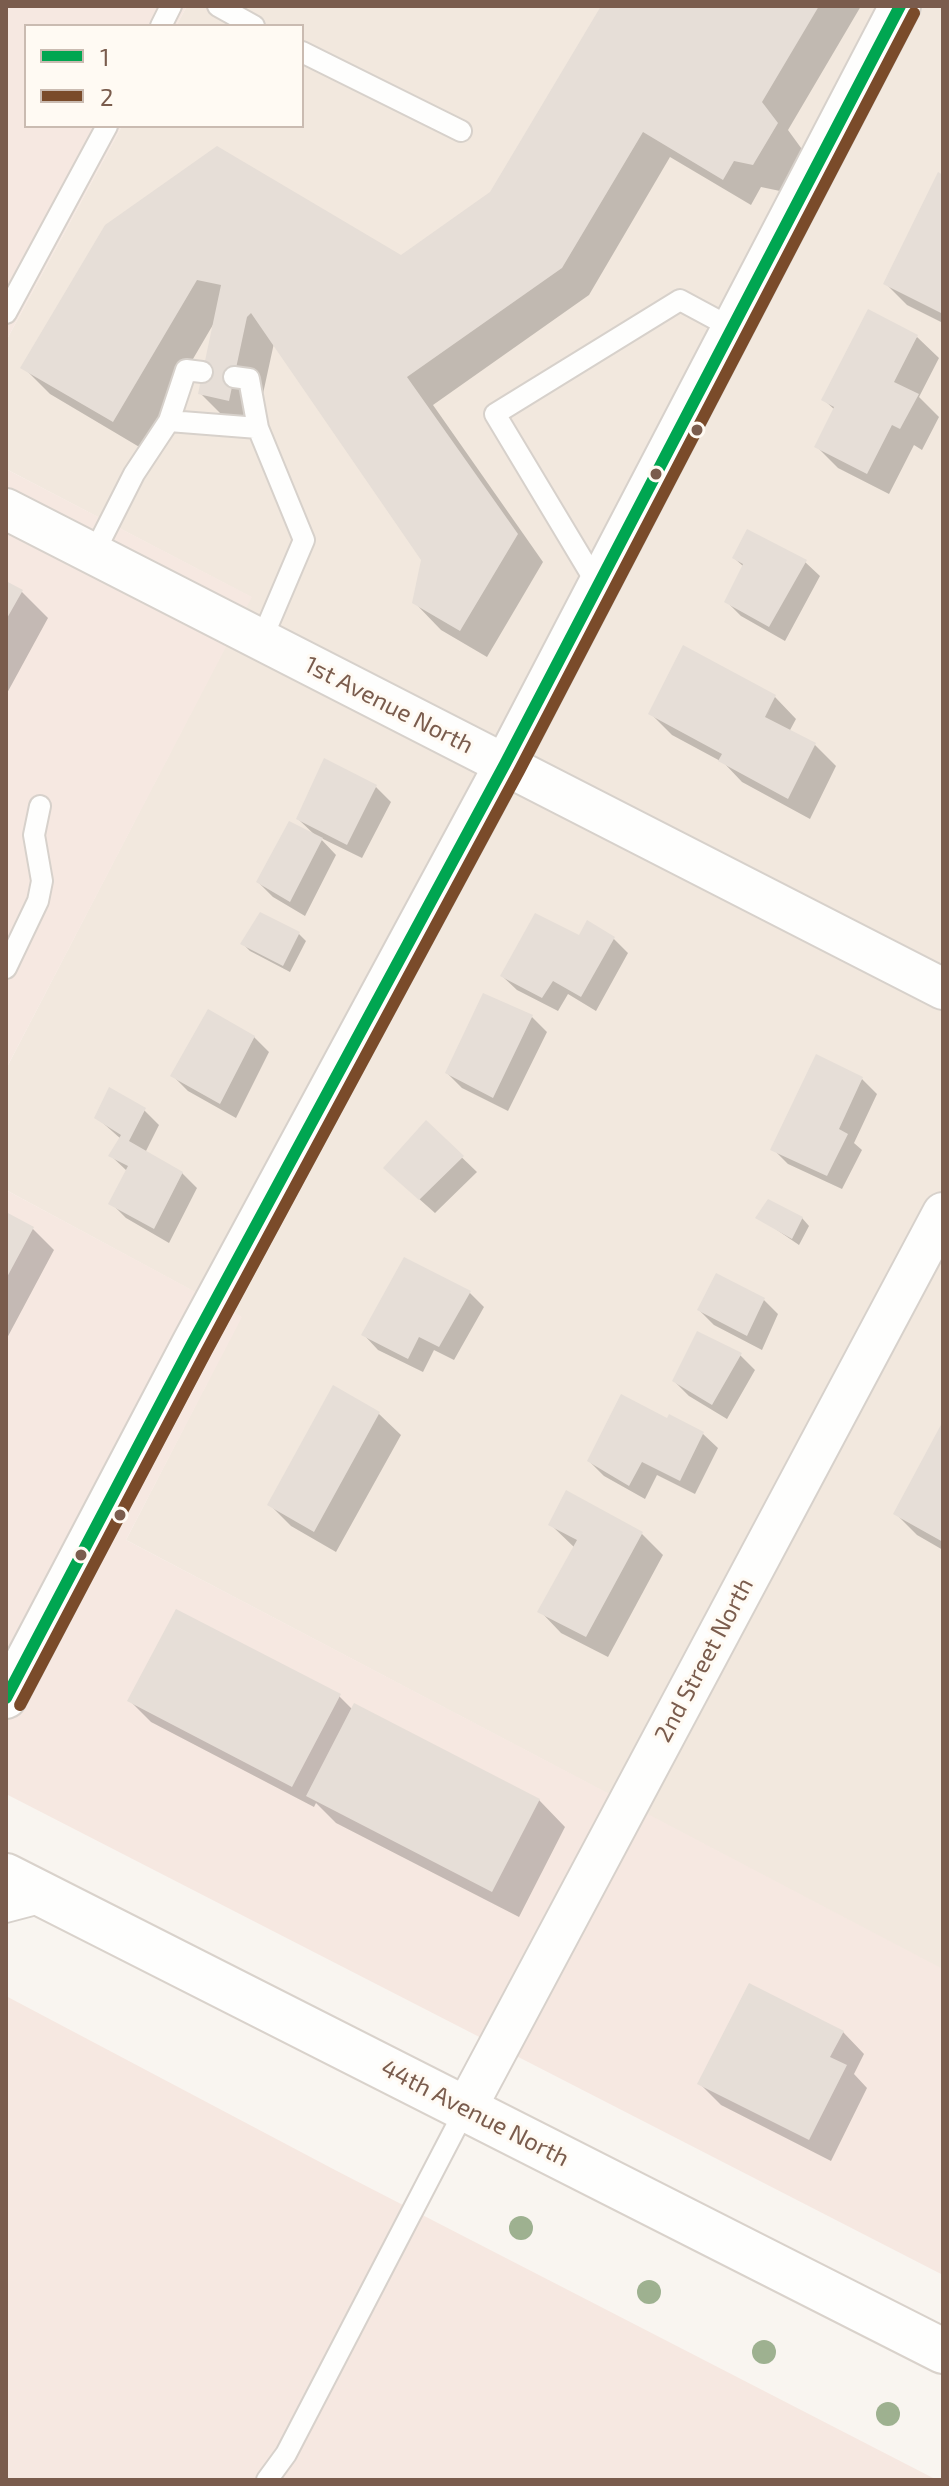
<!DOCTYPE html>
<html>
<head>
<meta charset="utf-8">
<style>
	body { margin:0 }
	#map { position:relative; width:949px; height:2486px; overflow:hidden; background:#f9f5f0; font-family:"Exo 2",sans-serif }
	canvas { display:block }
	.frame { position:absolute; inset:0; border:8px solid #7a5c4d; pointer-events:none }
	.legend { position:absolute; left:24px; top:24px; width:280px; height:104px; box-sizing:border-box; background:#fffaf3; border:2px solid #cabbb1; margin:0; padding:10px 14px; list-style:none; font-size:24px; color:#7a5c4d }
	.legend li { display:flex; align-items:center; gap:16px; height:40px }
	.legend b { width:40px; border:2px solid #cabbb1 }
</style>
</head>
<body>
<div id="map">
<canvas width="949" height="2486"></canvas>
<div class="frame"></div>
<ul class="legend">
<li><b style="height:10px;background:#00a651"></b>1</li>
<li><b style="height:10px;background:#7a4b2a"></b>2</li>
</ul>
</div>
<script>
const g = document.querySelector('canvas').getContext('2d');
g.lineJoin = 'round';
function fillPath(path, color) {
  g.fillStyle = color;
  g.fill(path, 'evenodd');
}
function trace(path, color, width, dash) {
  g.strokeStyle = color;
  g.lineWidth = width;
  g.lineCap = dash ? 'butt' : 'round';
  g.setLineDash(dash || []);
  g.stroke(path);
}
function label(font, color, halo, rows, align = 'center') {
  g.font = font + ' "Exo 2",sans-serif';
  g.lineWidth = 6;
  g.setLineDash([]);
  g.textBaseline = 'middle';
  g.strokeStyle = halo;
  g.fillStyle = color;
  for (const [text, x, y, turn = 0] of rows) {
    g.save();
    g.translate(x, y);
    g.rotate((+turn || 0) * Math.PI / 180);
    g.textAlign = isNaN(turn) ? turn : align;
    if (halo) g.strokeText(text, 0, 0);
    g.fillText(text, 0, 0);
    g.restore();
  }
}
fillPath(new Path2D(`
	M187 6H943V1970L126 1540 241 1317 6 1190V1069L251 597 6 469V341L122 126H302V26H176Z`), '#f2e8de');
fillPath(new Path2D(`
	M6 6H187L176 26H26V126H122L6 341Z
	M6 469 252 597 6 1069Z
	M6 1190 242 1317 126 1540 943 1969V2275L6 1794Z
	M6 1996 335 2170 937 2480H6Z`), '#f6e8e1');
fillPath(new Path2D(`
	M603 6H861L788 130 804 152 780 191 761 187 751 205 670 157 589 295 433 405 543 562 487 657 441 630 414 602 424 560 274 343 256 426 227 420 200 393 214 323 141 448 50 394 23 367 106 227 402 257 492 194Z
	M943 177V323L907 305 885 283Z
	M917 337 939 358 919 397 939 417 922 450 914 445 889 494 838 468 816 446 835 410 824 400Z
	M734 558 805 562 820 576 785 641 741 616 726 601 744 567Z
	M6 583 21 591 48 618 6 695Z
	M775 697 796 719 789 732 815 745 836 766 810 819 742 782 724 763 672 735 650 713Z
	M376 787 391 802 362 858 319 837 336 855 305 916 273 897 258 882 316 836 298 819Z
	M299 934 306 941 290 972 250 951 243 944Z
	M580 938H613L628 953 596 1011 568 994 558 1011 517 990 502 976Z
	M532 1017 547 1032 508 1111 462 1088 447 1073Z
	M254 1037 269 1052 236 1118 188 1091 173 1076Z
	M862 1079 877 1094 854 1143 862 1150 842 1189 788 1164 773 1149Z
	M144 1110 159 1125 145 1153 182 1173 197 1188 169 1243 126 1218 111 1203 127 1171 110 1155 121 1139 96 1117Z
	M426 1123 477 1172 435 1213 400 1182Z
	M6 1214 32 1228 54 1250 6 1340Z
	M758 1217 802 1218 809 1226 799 1245Z
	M469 1292 484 1307 454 1360 434 1350 423 1372 378 1350 364 1335Z
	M763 1299 778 1314 762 1350 714 1325 699 1310Z
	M740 1355 755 1370 727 1419 689 1396 674 1381Z
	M334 1388 379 1414 401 1435 336 1552 291 1526 269 1504Z
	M668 1421 703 1434 718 1448 695 1494 657 1475 645 1499 604 1476 589 1461Z
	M943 1426V1550L917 1535 896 1514Z
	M551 1525 641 1533 663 1555 608 1657 561 1633 540 1611 575 1548Z
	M339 1696 353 1710 539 1800 565 1827 519 1917 336 1823 316 1803 314 1807 151 1722 130 1701Z
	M843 2032 864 2054 854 2074 867 2088 831 2161 721 2105 700 2084Z`), '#0003');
fillPath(new Path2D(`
	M601 6H819L762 102 778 123 753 165 734 161 723 180 643 132 562 268 407 377 518 534 460 631 412 603 421 560 251 313 247 317 229 401 198 394 221 285 197 280 113 422 20 368 105 225 217 146 401 255 490 192Z
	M938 172 943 175V314L883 284Z
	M868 309 918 335 894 382 919 394 900 429 892 425 867 474 814 447 834 407 821 400Z
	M747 529 807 560 769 627 724 602 743 564 732 558Z
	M6 581 23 590 6 620Z
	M683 645 776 695 765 717 816 743 788 799 718 761 722 754 648 714Z
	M324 758 377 785 347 845 296 819Z
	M289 821 323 838 290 902 256 882Z
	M260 912 300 932 283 966 240 944Z
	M535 913 579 935 587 920 615 937 581 997 553 981 542 998 500 976Z
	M483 993 533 1015 493 1098 445 1073Z
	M208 1009 255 1036 220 1104 170 1076Z
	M816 1054 863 1077 839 1129 848 1134 827 1176 770 1150Z
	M109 1087 146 1108 129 1141 183 1172 154 1229 108 1204 128 1166 108 1156 121 1135 94 1118Z
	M426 1120 464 1156 419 1200 383 1168Z
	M768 1199 803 1217 792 1239 755 1218Z
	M6 1212 34 1227 6 1279Z
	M404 1257 471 1291 439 1347 419 1337 408 1359 361 1335Z
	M716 1273 765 1298 747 1336 697 1310Z
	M697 1331 742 1353 712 1405 672 1381Z
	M333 1385 380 1412 314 1532 267 1505Z
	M621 1394 667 1418 669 1414 704 1432 680 1481 642 1462 629 1486 587 1461Z
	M943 1421V1542L893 1514Z
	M566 1490 643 1532 586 1637 537 1612 577 1540 548 1525Z
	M176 1609 341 1694 292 1787 127 1701Z
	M354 1703 540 1799 492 1892 306 1796Z
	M749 1983 844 2031 830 2057 847 2065 809 2140 697 2084Z`), '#e6ded7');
const service = new Path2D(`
	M218 6 254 26
	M161 26 171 6
	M302 52 461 131
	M6 313 107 126
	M234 377 249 379 258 428 304 540 261 641
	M169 421 258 428
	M93 555 134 474 169 421 186 370 202 372
	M597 584 495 414 680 300 732 328
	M6 968 38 901 42 881 34 835 40 806
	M6 1912 44 1902
	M267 2480 286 2454 466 2108`);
const minor = new Path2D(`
	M6 509 943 989
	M6 1698 192 1344 505 764 900 6
	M466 2108 943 1213`);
const secondary = new Path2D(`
	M6 1876 943 2351`);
trace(service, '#d7d1cb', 24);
trace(minor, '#d7d1cb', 44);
trace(secondary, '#d9d2cb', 48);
trace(service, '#fefefd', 20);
trace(minor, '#fefefd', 40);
trace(secondary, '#fefefd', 44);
trace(new Path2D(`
	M6 1698 192 1344 505 764 900 6`), '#00a651', 12);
trace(new Path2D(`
	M20 1705 206 1352 519 771 914 13`), '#7a4b2a', 12);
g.fillStyle = '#9eb190';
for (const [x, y] of [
	[521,2228],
	[649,2292],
	[764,2352],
	[888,2414]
]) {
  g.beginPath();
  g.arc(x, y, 12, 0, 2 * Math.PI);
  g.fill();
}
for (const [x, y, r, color] of [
	[697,430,7,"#7a5c4d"],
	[656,474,7,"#7a5c4d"],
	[120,1515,7,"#7a5c4d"],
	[81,1555,7,"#7a5c4d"]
]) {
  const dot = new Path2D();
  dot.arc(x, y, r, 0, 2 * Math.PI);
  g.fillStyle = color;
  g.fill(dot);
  trace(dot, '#fffaf3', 3);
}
label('24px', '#7a5c4d', '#fffaf3', [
	["1st Avenue North",389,705,27],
	["2nd Street North",704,1660,-62],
	["44th Avenue North",475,2113,27]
]);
</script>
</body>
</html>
